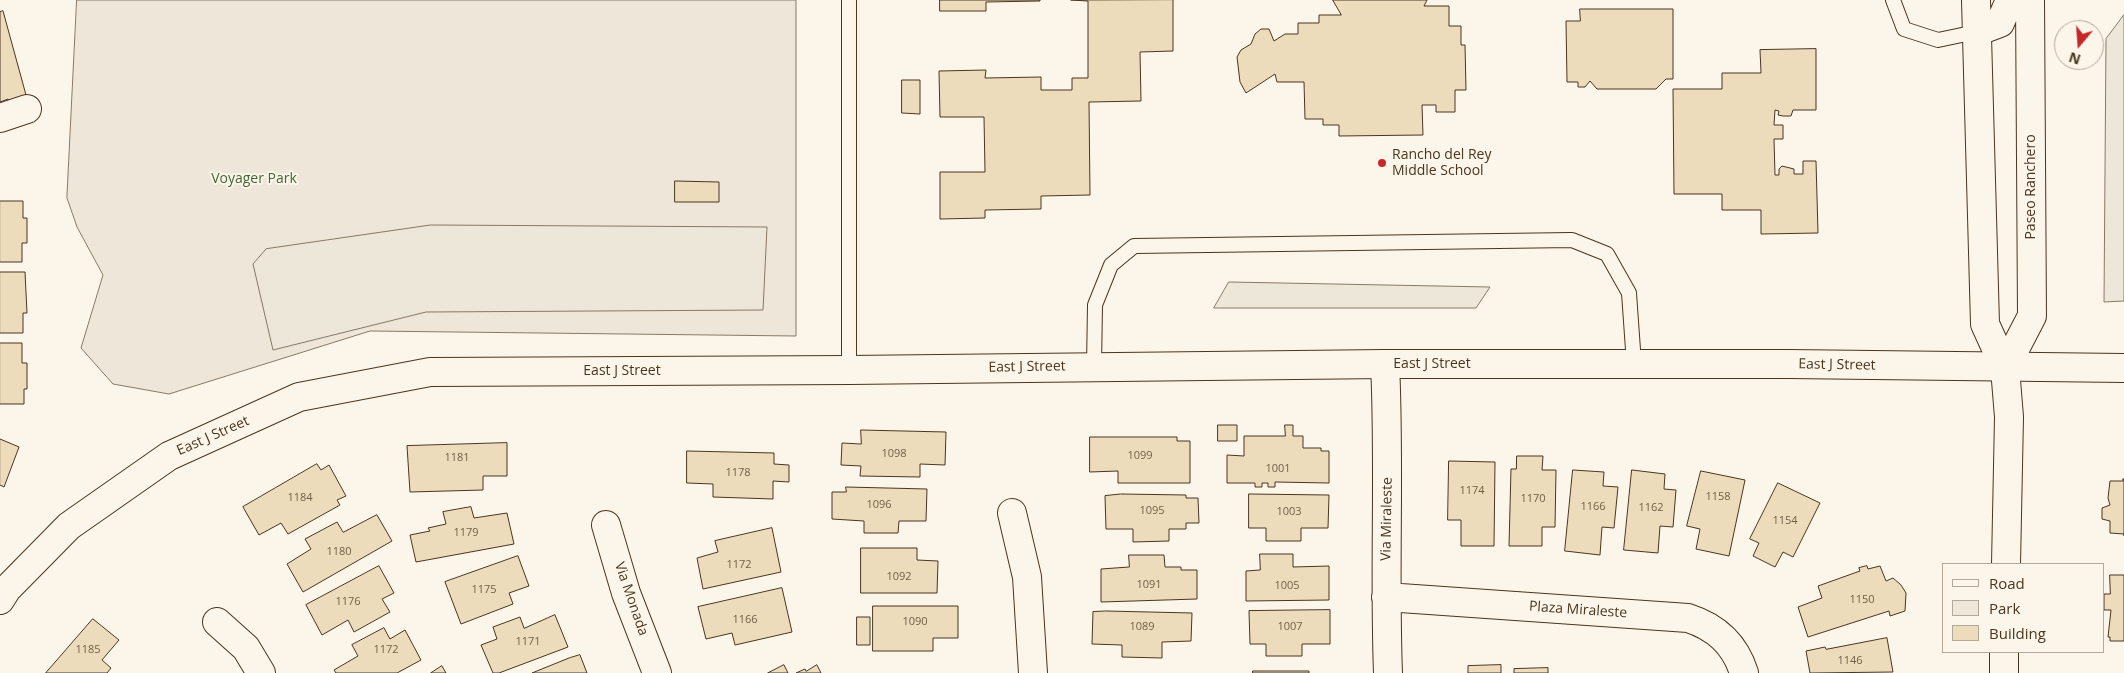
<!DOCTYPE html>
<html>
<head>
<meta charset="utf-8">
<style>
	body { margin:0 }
	#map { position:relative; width:2124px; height:673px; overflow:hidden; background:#fbf6e9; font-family:"Open Sans",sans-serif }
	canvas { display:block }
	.legend { position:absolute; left:1942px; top:563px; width:162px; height:90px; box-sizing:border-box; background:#fbf6e9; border:1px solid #b4a999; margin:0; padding:6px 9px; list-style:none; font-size:15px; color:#4a3520 }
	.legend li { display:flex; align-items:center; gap:10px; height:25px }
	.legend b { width:25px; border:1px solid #b4a999 }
	.north { position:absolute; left:2054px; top:20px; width:50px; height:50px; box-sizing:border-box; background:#fbf6e9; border:1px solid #b4a999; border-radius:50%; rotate:198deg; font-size:14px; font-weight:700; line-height:20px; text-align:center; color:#4a3520 }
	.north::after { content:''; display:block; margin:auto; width:18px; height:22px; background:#c62828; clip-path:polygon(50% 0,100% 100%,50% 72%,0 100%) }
</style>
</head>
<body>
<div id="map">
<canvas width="2124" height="673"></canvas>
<ul class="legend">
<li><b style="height:6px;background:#fbf6e9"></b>Road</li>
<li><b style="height:14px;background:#ede6d9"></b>Park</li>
<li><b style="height:14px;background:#ecdcbc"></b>Building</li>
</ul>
<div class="north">N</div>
</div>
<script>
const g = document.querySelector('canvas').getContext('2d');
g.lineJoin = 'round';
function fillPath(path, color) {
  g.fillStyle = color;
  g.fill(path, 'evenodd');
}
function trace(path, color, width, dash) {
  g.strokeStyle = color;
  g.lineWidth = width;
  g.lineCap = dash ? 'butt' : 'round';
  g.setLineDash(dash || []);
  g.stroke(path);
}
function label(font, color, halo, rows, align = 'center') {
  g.font = font + ' "Open Sans",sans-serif';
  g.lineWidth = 4;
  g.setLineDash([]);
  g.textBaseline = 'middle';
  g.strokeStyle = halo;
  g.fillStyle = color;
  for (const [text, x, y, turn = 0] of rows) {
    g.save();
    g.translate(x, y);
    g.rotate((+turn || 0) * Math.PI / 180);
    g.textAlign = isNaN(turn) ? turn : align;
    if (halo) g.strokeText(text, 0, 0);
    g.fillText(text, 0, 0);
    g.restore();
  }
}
const green = new Path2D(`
	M77 0H796V336L370 331 169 394 113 384 81 348 103 275 77 227 67 198Z`);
fillPath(green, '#ede6d9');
trace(green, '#887966', 1);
const parking = new Path2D(`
	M2124 15V301L2104 302 2106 39Z
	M431 225 767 227 763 310 426 312 273 350 253 264 266 249Z
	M1229 282 1490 287 1476 308H1214Z`);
fillPath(parking, '#ede7d9');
trace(parking, '#887966', 1);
const building = new Path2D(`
	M940 0H1040V1L986 2V11H940Z
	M1173 0V51L1140 52 1141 101 1089 102 1090 195 1041 196V209L985 210V218L940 219V172H985L984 117H940L939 71 986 70 985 78 1041 77V90H1072V78H1088V1L1071 0Z
	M1333 0H1427L1424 6H1449V26H1461V45H1465L1466 90H1455V112H1436V105H1422L1423 135 1339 136V125H1323V119H1305L1304 82H1277L1275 74 1246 93 1240 82 1237 57 1241 50 1251 44 1255 34 1261 29H1269L1274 41 1285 34H1298V23H1319V15H1341Z
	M1580 9H1673V79H1666L1656 89H1597L1590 81 1585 87H1578V82H1567L1566 21H1580Z
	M3 11 26 95 9 101 8 99 0 102V12Z
	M1816 49V110H1793L1791 116H1783L1778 115 1779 111 1775 110 1774 125H1783V139H1774L1775 175H1779V169L1782 166 1794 169V174H1803V161H1816L1818 233 1761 234V210H1722V194H1674L1673 89H1722V73H1761L1760 50Z
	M902 80H920V114L902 113Z
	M675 181 719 182V202H675Z
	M0 201H23V218H27V243H22V262H0Z
	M0 272H25L27 313H23V333H0Z
	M0 343H22V363H27V389H24V404H0Z
	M1218 425H1237V441H1218Z
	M1285 425H1293V436H1303V448H1321V451H1329V483L1275 482V487H1268V483H1262V487H1255V483H1227V455L1244 456V436H1285Z
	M861 430 946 432 945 465 920 464V477L860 476 861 466 841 465 842 443 861 444Z
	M1090 437H1177V441H1190V483H1118V471L1090 472Z
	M0 439 19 447 4 487 0 485Z
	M507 443V476H483V490L410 492 407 446Z
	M687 451 774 453V464L789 465V482L773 481V499L713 497V484L687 483Z
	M1517 456H1543L1542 470H1556L1555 527H1542V546H1509L1511 469H1516Z
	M1449 461 1495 462 1494 546H1461V520H1448Z
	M317 464 321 470 329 465 346 496 337 500 340 505 288 534 281 523 259 535 243 507Z
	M1573 470 1604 472 1603 486 1618 487 1614 528 1602 527 1600 555 1565 551Z
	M1632 470 1665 474 1664 489 1676 490 1673 527 1660 526 1658 553 1624 550Z
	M1701 471 1745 480 1729 556 1696 549 1700 529 1687 526Z
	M2123 479H2124V536V534L2110 533V521L2102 519V508L2110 505 2108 498 2110 481H2123Z
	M1778 483 1820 503 1793 557 1783 552 1775 567 1753 556 1759 543 1750 539Z
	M846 487 927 489 926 521H899L898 533H864V521L832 519V492H846Z
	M1121 494 1186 495V498H1198L1199 523H1186V529H1169V541L1133 542V529H1106L1105 496Z
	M1249 494 1329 495 1328 528H1301V541H1266V528H1249Z
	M471 507 474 518 507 513 514 544 416 562 410 535 430 531 428 528 446 524 443 512Z
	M377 515 392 541 303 592 287 564 311 549 305 539 337 522 343 532Z
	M772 528 781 572 703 589 697 558 718 552 715 541Z
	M861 548H917V560L938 561 937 593H861Z
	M1260 554H1293V567L1329 566V600L1246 601V571L1260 570Z
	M1129 555H1164L1165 567H1181V570H1197V599L1101 602V569L1129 567Z
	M518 556 529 586 509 593 513 604 461 624 445 582Z
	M379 566 394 593 382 599 390 612 354 632 348 620 322 635 306 605Z
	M1867 566 1868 569 1880 566 1886 581 1893 578 1901 585 1906 593 1905 611 1890 616 1889 611 1808 637 1798 607 1822 598 1818 586 1860 571 1859 568Z
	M2110 575H2124V641H2110V637H2108L2111 610H2104V594H2110Z
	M782 588 792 632 735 645 732 633 706 639 698 607Z
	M873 606H958V638H933V651H873Z
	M1330 610V644H1302V656H1266V644H1250L1249 611Z
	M1106 611 1192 613 1191 641 1162 642V658L1122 657V645L1092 644 1093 612Z
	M555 615 568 647 499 673H493L481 645 497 639 493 627 520 617 524 628Z
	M857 617H870V645H857Z
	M93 619 119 640 102 660 111 668 107 673H46Z
	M384 628 390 639 405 630 421 660 397 673H336L334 670 358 656 352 645Z
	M1887 638 1893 672 1810 673 1806 651 1825 647 1826 649Z
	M580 655 587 673H532L569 658Z
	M784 665 788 673H768Z
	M817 665 821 673H796L805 669 806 671Z
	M1501 665V673H1468V666Z
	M442 666 446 673H431Z
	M1548 668V673H1514V669Z
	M1253 671H1309V673H1253Z`);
fillPath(building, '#ecdcbc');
trace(building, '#4a3520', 1);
const service = new Path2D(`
	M1893 0 1904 29 1938 40 1976 32
	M1094 366 1095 305 1111 265 1134 246 1572 240 1607 254 1629 293 1634 364
	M849 370V0`);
const minor = new Path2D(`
	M0 118 27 109
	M1385 364C1390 467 1384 570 1388 673
	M1012 513 1027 577 1033 673
	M606 525 626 593 657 673
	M1386 597 1688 618C1716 627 1735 644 1744 673
	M217 622 246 648 261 673`);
const tertiary = new Path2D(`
	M0 600 7 589 69 526 169 456 299 397 430 372 849 370 1385 364H1789L2124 368`);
const secondary = new Path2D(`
	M1976 0 1985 324 2005 368 2009 417 2006 564
	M1976 32 2000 23 2010 0
	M2005 368 2032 316 2030 0
	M2004 673V652`);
trace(service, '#4a3520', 16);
trace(minor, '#4a3520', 30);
trace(tertiary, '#4a3520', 30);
trace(secondary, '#4a3520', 30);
trace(service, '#fbf6e9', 14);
trace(minor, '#fbf6e9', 28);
trace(tertiary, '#fbf6e9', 28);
trace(secondary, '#fbf6e9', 28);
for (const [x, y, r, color] of [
	[1382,163,5,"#c62828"]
]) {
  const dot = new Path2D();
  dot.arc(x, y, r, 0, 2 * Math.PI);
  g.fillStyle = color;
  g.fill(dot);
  trace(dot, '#fbf6e9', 2);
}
label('11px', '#725f47', null, [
	["1098",894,454],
	["1099",1140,456],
	["1181",457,458],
	["1001",1278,469],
	["1178",738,473],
	["1174",1472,491],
	["1158",1718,497],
	["1184",300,498],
	["1170",1533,499],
	["1096",879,505],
	["1166",1593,507],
	["1162",1651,508],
	["1095",1152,511],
	["1003",1289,512],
	["1154",1785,521],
	["1179",466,533],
	["1180",339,552],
	["1172",739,565],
	["1092",899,577],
	["1091",1149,585],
	["1005",1287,586],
	["1175",484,590],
	["1150",1862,600],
	["1176",348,602],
	["1166",745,620],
	["1090",915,622],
	["1089",1142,627],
	["1007",1290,627],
	["1171",528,642],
	["1185",88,650],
	["1172",386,650],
	["1146",1850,661]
]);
label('14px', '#4a3520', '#fbf6e9', [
	["Rancho del Rey",1392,155],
	["Middle School",1392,171]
], 'left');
label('14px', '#436837', '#fbf6e9', [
	["Voyager Park",254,179]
]);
label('14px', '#4a3520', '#fbf6e9', [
	["Paseo Ranchero",2031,187,-90],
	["East J Street",1432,364],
	["East J Street",1837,365,1],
	["East J Street",1027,367,-1],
	["East J Street",622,371],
	["East J Street",213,436,-24],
	["Via Miraleste",1387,519,-89],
	["Via Monada",631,599,71],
	["Plaza Miraleste",1578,610,4]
]);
</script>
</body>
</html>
